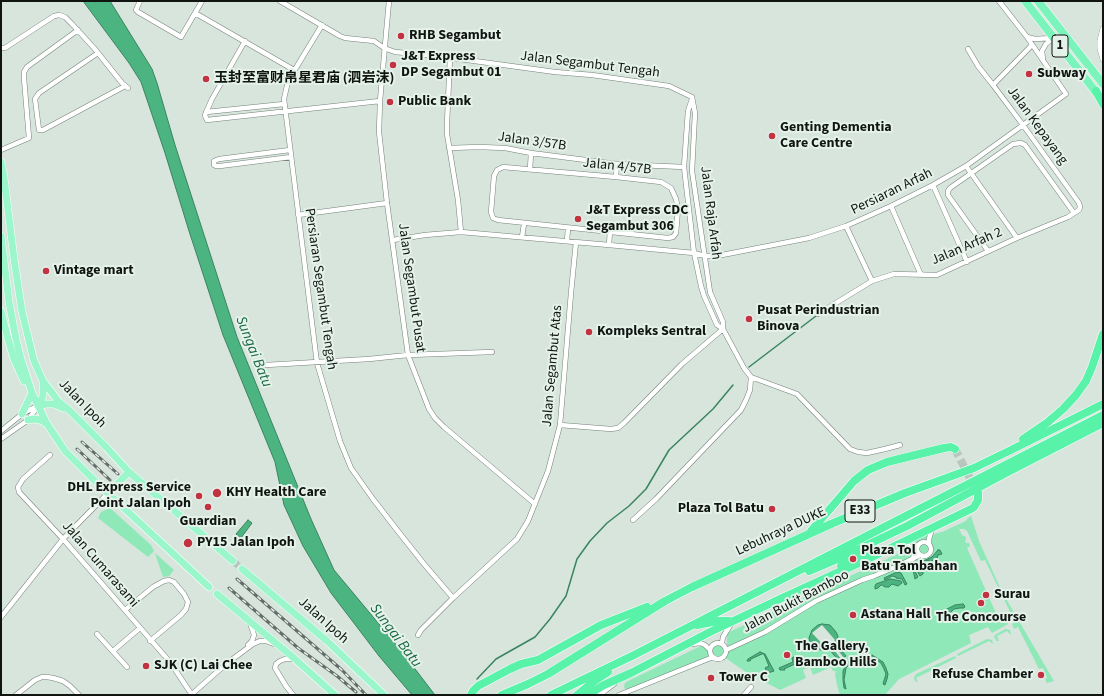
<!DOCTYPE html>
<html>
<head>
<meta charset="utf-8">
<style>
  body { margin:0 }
  #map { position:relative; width:1104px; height:696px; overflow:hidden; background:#d7e5dc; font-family:"Source Sans 3",sans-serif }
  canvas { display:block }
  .frame { position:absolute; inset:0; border:2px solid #111512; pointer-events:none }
</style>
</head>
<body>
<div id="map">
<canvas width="1104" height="696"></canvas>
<div class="frame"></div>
</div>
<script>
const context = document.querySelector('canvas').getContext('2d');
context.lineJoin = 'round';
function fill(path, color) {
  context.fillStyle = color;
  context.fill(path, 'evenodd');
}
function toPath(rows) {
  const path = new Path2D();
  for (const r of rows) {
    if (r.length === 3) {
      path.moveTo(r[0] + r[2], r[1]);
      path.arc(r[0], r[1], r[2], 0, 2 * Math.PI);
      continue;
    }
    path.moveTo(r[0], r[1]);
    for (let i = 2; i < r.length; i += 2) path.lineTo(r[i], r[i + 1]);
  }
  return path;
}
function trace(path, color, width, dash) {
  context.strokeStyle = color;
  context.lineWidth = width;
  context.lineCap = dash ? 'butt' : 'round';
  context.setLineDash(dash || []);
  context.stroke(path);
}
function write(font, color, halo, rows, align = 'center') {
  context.font = font + ' "Source Sans 3","Noto Sans SC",sans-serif';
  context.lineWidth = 4;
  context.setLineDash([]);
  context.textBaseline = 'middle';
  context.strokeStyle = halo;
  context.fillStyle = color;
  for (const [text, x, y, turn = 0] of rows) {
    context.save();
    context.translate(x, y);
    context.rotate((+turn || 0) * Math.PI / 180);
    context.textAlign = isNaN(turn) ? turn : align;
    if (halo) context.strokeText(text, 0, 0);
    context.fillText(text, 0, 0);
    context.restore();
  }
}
fill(toPath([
  [110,508,151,545,154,551,148,557,98,518,101,512],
  [971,516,979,541,1002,592,1054,681,1047,683,1045,679,1047,678,1043,668,1039,669,1018,627,1014,629,1012,624,1015,622,985,560,981,561,967,531,964,529,959,529,962,535,966,537,966,539,965,541,966,543,969,543,970,546,967,548,999,620,1005,618,1008,624,992,633,988,627,969,635,971,643,899,679,885,695,840,695,837,685,835,674,836,671,833,671,831,667,813,675,810,667,803,670,806,678,780,690,746,672,724,657,727,649,727,633,887,559,913,546,906,543,928,534,927,539,931,535,942,532,966,521,968,518],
  [155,553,174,570,169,576,163,577],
  [1005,629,1010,630,1011,635,1007,631,997,636,999,641,997,641,994,637,995,635],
  [987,639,992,640,993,644,989,641,958,656,957,654],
  [718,651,6],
  [701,646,704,646,708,651,710,657,626,690,624,687,625,683,628,681],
  [955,656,956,658,916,678,918,682,915,681,914,678,916,674]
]), '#8ee8b7');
const water = toPath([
  [83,1,110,1,152,69,157,83,175,145,237,337,311,519,334,570,399,648,435,695,412,695,379,656,331,593,303,546,284,505,275,462,223,335,189,231,165,153,141,82,129,63,83,1],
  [248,520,252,523,241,538,236,534,248,520],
  [938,550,940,550,942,554,938,555,937,559,929,562,929,560,925,561,919,563,916,567,915,571,918,577,915,579,913,570,914,567,919,563,932,557,938,550],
  [938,560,940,565,938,566,935,564,933,565,932,568,927,570,923,569,923,574,920,576,919,574,917,571,919,567,925,564,928,563,929,564,938,560],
  [897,572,901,573,907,584,905,585,902,579,896,578,896,577,892,576,885,580,884,578,897,572],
  [890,579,901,581,902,583,898,586,892,584,889,587,885,587,882,585,881,585,878,588,875,589,875,586,876,584,890,579],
  [963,604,965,606,964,608,960,608,954,609,943,620,939,622,939,620,941,617,937,613,937,611,945,610,955,605,963,604],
  [822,624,830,625,836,632,838,636,836,644,846,656,839,661,829,649,821,650,817,649,813,646,810,642,809,638,812,630,818,625,822,624],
  [760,652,765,654,774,671,768,673,765,668,769,666,764,654,762,654,751,659,750,661,747,661,748,659,760,652],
  [872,655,883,662,886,668,888,674,887,679,885,685,883,684,886,674,884,669,881,663,871,656,872,655],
  [794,657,797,663,784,669,785,670,780,670,779,668,793,662,792,658,794,657],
  [858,657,858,658,850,664,846,668,844,680,846,689,844,688,843,680,843,671,845,667,848,662,858,657]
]);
fill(water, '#4cb480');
trace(water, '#3a845f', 1);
fill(toPath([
  [822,625,835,640,832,643,844,658,842,660,830,645,826,648,812,633]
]), '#d7e5dc');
trace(toPath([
  [749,367,816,316],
  [477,679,496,659,535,637,550,619,566,596,577,559,590,541,607,523,629,506,646,489,669,450,713,409,733,385]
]), '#3a845f', 1.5);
trace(toPath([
  [233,561,242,569]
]), '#b9c6be', 7, [7, 3.5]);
trace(toPath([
  [955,449,975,488]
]), '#b9c6be', 8, [8, 4]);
const minor = toPath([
  [140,1,136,10,138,12,181,37,202,1],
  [280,1,340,36,345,38,374,41,384,48,395,52,438,56,555,72,592,75,669,86,692,97],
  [389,1,380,101,379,132,387,203,408,355,429,409,435,418,444,427,535,504],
  [195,13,294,70],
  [322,25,288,81,284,99,317,363,340,441,351,468,373,499,397,530,424,564,453,598],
  [1027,37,1035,39,1053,38,1046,44,1042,51,1043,59],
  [245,41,212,99,205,115,206,118,207,120,380,101],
  [1,48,5,48,54,16,59,15,65,17,72,24,94,48,122,83,128,88],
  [968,49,978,66,993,85],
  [98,53,39,93,35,99,39,130,43,130,125,86],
  [450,58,447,123,447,134,458,200,461,232],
  [692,97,695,113,692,171,710,292,723,322,723,329,744,368,751,377,797,394,850,449,858,452,867,453,885,449,900,445],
  [692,99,688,111,684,167,694,253,701,286,704,296,717,325,723,329],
  [206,112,284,104],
  [449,148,479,147,505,148,531,153,617,164,684,167],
  [1,150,29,138,24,78,24,72,27,67,78,30],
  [290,150,219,159,214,161,214,165,216,166,220,166,291,157],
  [966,166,1017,238],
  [503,167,616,177,661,182,671,188,676,199,678,209,676,233,673,237,668,238,498,220,493,218,491,212,494,176,497,170,503,167],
  [530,169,531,153],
  [616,177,617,164],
  [933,185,967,262],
  [891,206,921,275],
  [298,215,387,203],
  [846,226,872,281],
  [522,237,524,224],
  [393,240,425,235,461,232,609,245,694,253,705,256,717,256,809,238,846,226,891,206,933,185,966,166,1023,125,1066,94,1027,37,999,1],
  [567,241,568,228],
  [609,245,610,231],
  [988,251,948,195,948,191,950,188,1013,144,1021,143,1025,145,1074,213],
  [818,314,872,281,894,274,937,275,1017,238,1068,217,1079,210,1080,207,1079,203,1023,125,993,85,1032,45],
  [266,365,369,359,408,355,492,352],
  [560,425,611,429,618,428,624,423,682,364,723,329],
  [1,431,22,414,37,406],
  [1,439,28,420,38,406],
  [50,455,23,479,18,487,19,492,63,539,170,662,192,695],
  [633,520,656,499,741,410,746,400,750,390,751,377],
  [924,549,7],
  [929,544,929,539,932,529],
  [900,545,909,546,911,548,914,554,913,559],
  [125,610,153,587,164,581,169,580,174,582,184,594,188,602,186,609,181,615,150,641],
  [1,617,63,539,108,493],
  [97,634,127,667],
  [418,635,421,630,453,598,517,539,528,521,548,471,560,425,571,293,576,242],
  [718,651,8],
  [722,643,723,637,731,624],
  [692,644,700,643,705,645,710,650],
  [248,645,252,641,254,635,250,623],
  [726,650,765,632,816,601,862,580,874,576,900,565,920,555],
  [113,651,140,628],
  [16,695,35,680,42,677,47,677,53,678,63,681,70,686,79,695],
  [191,695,226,664,253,644,260,641,266,641,274,644],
  [293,695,286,686,275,668,276,664,280,661,285,659,295,659],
  [600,695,606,690,614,684],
  [619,695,713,657],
  [744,695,751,687]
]);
const tertiary = toPath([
  [1103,29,1100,41,1100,48,1103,59]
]);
const primary = toPath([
  [1,162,4,178,14,259,22,312,34,361,43,381,59,402,69,410,107,448,129,472,233,561],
  [1,236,9,302,16,339,21,359,32,393,47,424,65,451,98,484,209,587],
  [1,311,8,339,14,359,24,381],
  [38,406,46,404,54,404,63,408],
  [38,406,43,396,43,381],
  [22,414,32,393],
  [28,420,34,419,40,420,47,424],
  [108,493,129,472],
  [242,569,327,641,384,695],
  [217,594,295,659,335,695]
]);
const trunk = toPath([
  [1025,1,1099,96],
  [1038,1,1103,84]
]);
const motorway = toPath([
  [1096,91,1103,104],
  [1023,439,1048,422,1063,409,1076,395,1086,381,1092,367,1103,334],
  [811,531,854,481,868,470,887,462,944,448,951,447,955,449],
  [841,566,873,548],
  [809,571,842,557,907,526,1004,474,1103,423],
  [697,625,717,621,729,621],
  [471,695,473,691,478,686,510,669,521,664,538,660,601,625,647,607],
  [502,695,528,684,548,674,665,601,692,587,831,524,905,493,974,468,1011,450,1103,404],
  [551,695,634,655,1103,415],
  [577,695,593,682,608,672],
  [587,695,604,685,631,673,710,632,782,598,872,557,971,509,974,507,978,500,978,493]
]);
trace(minor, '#75827a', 5.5);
trace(tertiary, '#75827a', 6);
trace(primary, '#fff', 8);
trace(trunk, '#fff', 9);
trace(motorway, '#fff', 9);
trace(minor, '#fff', 4.5);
trace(tertiary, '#fff', 5.5);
trace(primary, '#9bf7cb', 7);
trace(trunk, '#7af4ba', 8);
trace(motorway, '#58f2a9', 8);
const rail = toPath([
  [82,442,118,474],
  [77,449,110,480],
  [237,579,342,670,366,695],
  [229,588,298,648,337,676,356,692]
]);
trace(rail, '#656d68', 3);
trace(rail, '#e4f2ea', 1.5, [4.5]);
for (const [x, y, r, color] of [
  [401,36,4,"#c23241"],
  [393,65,4,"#c23241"],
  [1029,74,4,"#c23241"],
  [206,79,4,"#c23241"],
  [390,102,4,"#c23241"],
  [772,136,4,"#c23241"],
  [578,219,4,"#c23241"],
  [46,271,4,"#c23241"],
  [749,319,4,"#c23241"],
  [589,332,4,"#c23241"],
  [217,493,5,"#c23241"],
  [199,496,4,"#c23241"],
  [208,507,4,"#c23241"],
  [772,509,4,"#c23241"],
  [188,543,5,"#c23241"],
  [853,559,4,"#c23241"],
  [986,595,4,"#c23241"],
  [981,603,4,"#c23241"],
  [853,615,4,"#c23241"],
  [787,655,4,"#c23241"],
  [146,666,4,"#c23241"],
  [1041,675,4,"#c23241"],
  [711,678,4,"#c23241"]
]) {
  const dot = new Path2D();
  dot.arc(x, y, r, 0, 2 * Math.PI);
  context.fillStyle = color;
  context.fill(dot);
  trace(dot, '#e4f2ea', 1.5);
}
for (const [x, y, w] of [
  [1060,46,16],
  [860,511,30]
]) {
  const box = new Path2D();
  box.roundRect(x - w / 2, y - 11, w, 22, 3);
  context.fillStyle = '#e4f2ea';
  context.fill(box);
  trace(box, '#111512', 1);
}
write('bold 13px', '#111512', null, [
  ["1",1060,46],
  ["E33",860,511]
]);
write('bold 14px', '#111512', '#e4f2ea', [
  ["RHB Segambut",409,36],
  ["J&T Express",401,57],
  ["DP Segambut 01",401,73],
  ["Subway",1037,74],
  ["玉封至富财帛星君庙 (泗岩沫)",214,79],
  ["Public Bank",398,102],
  ["Genting Dementia",780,128],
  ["Care Centre",780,144],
  ["J&T Express CDC",586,211],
  ["Segambut 306",586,227],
  ["Vintage mart",54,271],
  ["Pusat Perindustrian",757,311],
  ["Binova",757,327],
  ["Kompleks Sentral",597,332],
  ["DHL Express Service",191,488,"right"],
  ["Point Jalan Ipoh",191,504,"right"],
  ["KHY Health Care",226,493],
  ["Plaza Tol Batu",764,509,"right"],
  ["Guardian",208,522,"center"],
  ["PY15 Jalan Ipoh",197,543],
  ["Plaza Tol",861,551],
  ["Batu Tambahan",861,567],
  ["Surau",994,595],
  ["Astana Hall",861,615],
  ["The Concourse",981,618,"center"],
  ["The Gallery,",795,647],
  ["Bamboo Hills",795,663],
  ["SJK (C) Lai Chee",154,666],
  ["Refuse Chamber",1033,675,"right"],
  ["Tower C",719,678]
], 'left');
write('14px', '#111512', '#e4f2ea', [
  ["Jalan Segambut Tengah",590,65,7],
  ["Jalan Kepayang",1037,126,54],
  ["Jalan 3/57B",532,142,8],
  ["Jalan 4/57B",617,167,6],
  ["Persiaran Arfah",892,192,-26],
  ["Jalan Raja Arfah",710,213,83],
  ["Jalan Arfah 2",967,247,-23],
  ["Jalan Segambut Pusat",411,288,82],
  ["Persiaran Segambut Tengah",320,289,82],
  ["Jalan Segambut Atas",553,366,-85],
  ["Jalan Ipoh",82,404,46],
  ["Lebuhraya DUKE",781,532,-25],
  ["Jalan Cumarasami",100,565,49],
  ["Jalan Bukit Bamboo",796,602,-28],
  ["Jalan Ipoh",323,621,42]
]);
write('italic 15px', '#1b6744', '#e4f2ea', [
  ["Sungai Batu",253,352,68],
  ["Sungai Batu",395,636,53]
]);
</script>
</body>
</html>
